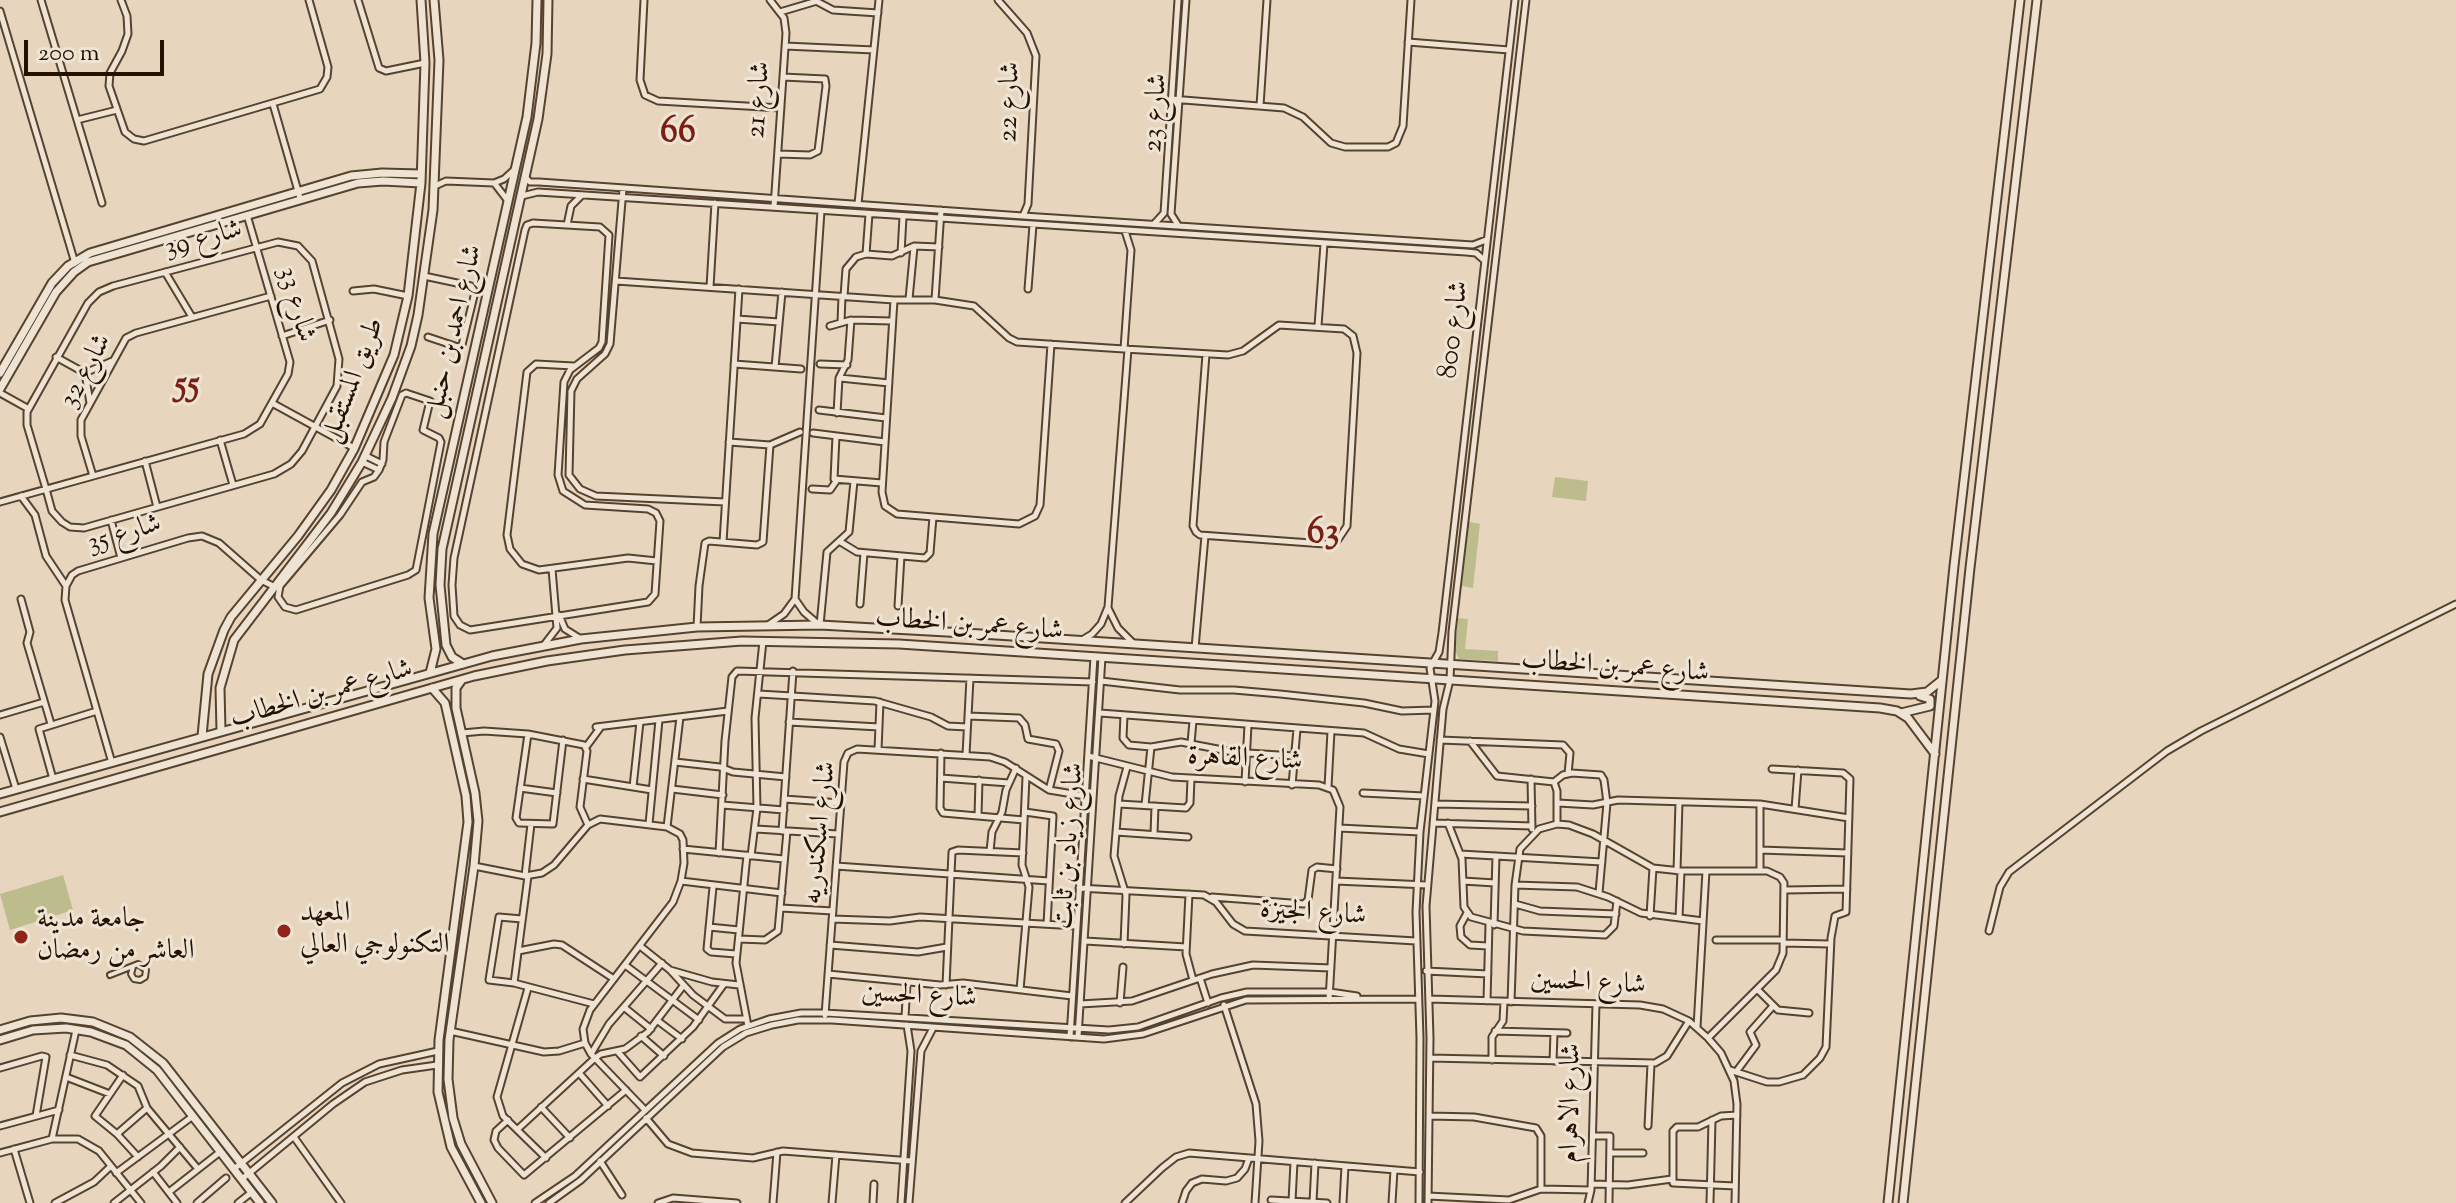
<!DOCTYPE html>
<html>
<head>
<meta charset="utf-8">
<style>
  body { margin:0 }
  #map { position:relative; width:2456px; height:1203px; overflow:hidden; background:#e7d6bd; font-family:"Sorts Mill Goudy",serif }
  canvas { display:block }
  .scale { position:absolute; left:24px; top:40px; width:140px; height:36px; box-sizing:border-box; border:4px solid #251100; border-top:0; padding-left:10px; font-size:24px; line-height:28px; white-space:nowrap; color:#251100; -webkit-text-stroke:6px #efe4d4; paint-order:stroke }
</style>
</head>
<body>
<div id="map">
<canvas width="2456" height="1203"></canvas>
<div class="scale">200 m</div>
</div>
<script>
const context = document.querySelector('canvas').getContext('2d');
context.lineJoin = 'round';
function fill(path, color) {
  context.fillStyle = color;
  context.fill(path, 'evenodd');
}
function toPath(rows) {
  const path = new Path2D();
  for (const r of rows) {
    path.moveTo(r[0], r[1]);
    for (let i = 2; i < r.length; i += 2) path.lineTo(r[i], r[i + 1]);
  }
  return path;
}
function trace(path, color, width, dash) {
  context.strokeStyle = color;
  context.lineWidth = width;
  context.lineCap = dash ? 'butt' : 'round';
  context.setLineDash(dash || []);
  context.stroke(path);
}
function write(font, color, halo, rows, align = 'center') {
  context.font = font + ' "Sorts Mill Goudy",Amiri,serif';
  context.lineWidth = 6;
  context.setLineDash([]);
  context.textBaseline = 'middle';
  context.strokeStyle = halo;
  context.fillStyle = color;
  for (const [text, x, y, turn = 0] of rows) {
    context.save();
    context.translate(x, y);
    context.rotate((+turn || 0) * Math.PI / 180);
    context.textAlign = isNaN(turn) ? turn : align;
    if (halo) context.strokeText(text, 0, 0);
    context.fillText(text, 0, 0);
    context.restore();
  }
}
fill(toPath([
  [1555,477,1588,481,1586,501,1552,497],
  [1469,522,1480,524,1473,588,1462,586],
  [1458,618,1468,619,1465,649,1498,651,1498,661,1459,659,1455,651],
  [63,875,73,910,10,930,0,894]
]), '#bcbc8d');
const pedestrian = toPath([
  [110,975,138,964,146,970,145,977,140,980,134,979,131,974,133,967]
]);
const minor = toPath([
  [41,0,102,203],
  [121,0,127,16,128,34,122,51,110,73,109,86,125,132,134,139,144,141,320,89,327,77,328,67,309,0],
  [358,0,379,68,386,71,425,63],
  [644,0,640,80,645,95,658,101,781,108],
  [770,0,784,18,786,33,774,207],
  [998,0,1027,33,1036,56,1028,204,1023,216],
  [816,1,833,10,878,13],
  [0,11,75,263],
  [780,12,817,1],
  [1408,42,1509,50],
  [785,46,874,50],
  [1171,99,1284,108,1303,117,1331,143,1345,147,1388,147,1396,143,1403,126,1411,0],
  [273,104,300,198],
  [1260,106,1267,0],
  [77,120,117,110],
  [778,154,810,155,818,151,826,86,825,79,783,77],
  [525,177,530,182,539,182,1023,216,1473,245,1486,240],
  [495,184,508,201],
  [435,186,446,181,494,183,504,179,515,169],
  [623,189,610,344,605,354,577,379,571,391,569,475,580,489,596,496,725,502],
  [522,196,538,192,1466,252,1476,253,1484,260],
  [858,204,879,0],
  [533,223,600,227,609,235,602,342,599,348,570,370,564,382,558,475,563,491,585,505,648,509,656,513,660,521,655,594,648,602,470,630,460,625,454,616,452,585,454,558,525,230,527,225,533,223],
  [1155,223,1164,213,1178,0],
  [567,225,571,206,582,195],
  [1178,225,1171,214,1186,0],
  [278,242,298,246,312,261,339,359,337,386,302,451,291,464,274,474,84,528,70,527,62,522,52,511,46,489,27,425,27,412,88,303,99,292,113,286,278,242],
  [901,253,903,217],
  [866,254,869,214],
  [165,272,192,317],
  [424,276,471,286,475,292,462,345,458,347,428,337],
  [616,281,894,300,935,300,974,306,1009,338,1017,342,1124,349,1228,355,1243,351,1279,325,1344,329,1353,336,1357,353,1347,526,1337,541,1325,544,1200,535,1196,532,1193,526,1206,354],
  [710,287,715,203],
  [1028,289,1033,225],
  [353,291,374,289,408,296],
  [844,296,846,269,856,257,866,254,892,256,914,246,939,247],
  [909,299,914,247],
  [894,300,882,492,885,506,897,514,1019,524,1035,516,1040,505,1051,344],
  [935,300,941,210],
  [737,319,779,322],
  [841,322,842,296],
  [830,326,851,320,892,321],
  [1318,326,1324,244],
  [282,336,330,320],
  [1124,349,1131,250,1125,231],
  [56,357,85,373],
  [734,364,801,369],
  [820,364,847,365],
  [574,366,536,364,527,372,507,535,510,549,522,564,539,570,628,558,657,561],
  [775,367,782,292],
  [840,378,889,383],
  [0,393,27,408],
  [406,393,430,401,423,430,439,438,441,442,416,570,408,575,296,610,285,607,278,597,280,586,340,515,362,482,374,477,379,470,383,460,384,442,402,395,406,393],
  [90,403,85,373,112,361],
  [272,403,354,448],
  [819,410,886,418],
  [837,413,839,378,848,360,851,320],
  [813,433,885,442],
  [836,436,834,479,882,483],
  [220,440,233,485],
  [729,442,770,445,800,432],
  [366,456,382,464],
  [145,461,157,507],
  [362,462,379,470],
  [93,476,81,436,81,420,126,338,136,333,271,296],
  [812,489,830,490,837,480],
  [21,496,35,515,46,556,66,586],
  [0,502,244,434,260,424,288,374,290,362,247,215],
  [111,520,121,558],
  [839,541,857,552,925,558,930,553,933,517],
  [723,542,739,289],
  [21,599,30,632,27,643,51,724],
  [795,599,804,612,818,624],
  [860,604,864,553],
  [898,606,901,556],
  [1108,608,1118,628,1132,642],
  [559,615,565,629,581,639],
  [768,625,784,614,795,599,821,211],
  [820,625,827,552,849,532,854,481],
  [697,627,699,586,705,543,709,541,757,545,763,542,770,445],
  [1082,640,1092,634,1101,624,1108,607,1128,349],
  [544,645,557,628,552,569],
  [1195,648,1205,536],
  [1101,681,1180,690,1234,690,1280,694,1364,703,1402,711,1434,710],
  [759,694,875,701,931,717,948,726,967,727],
  [1100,713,1364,733,1399,749,1429,754],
  [0,715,44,702],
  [1124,715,1123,738,1129,745,1151,747,1181,742,1233,752,1294,756],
  [968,716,1019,718,1025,725,1028,739,1056,744,1059,751,1049,790],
  [789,722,879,727],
  [596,727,728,711],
  [462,733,484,731,528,734,584,745,587,751,580,807,588,825],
  [528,734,516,818,519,823,553,824,563,740],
  [0,737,16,789],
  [1440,740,1563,745,1570,753,1568,774],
  [1470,741,1497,776,1554,782,1557,791,1557,824],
  [1191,743,1193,721],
  [586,747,600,728],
  [878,750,880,702],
  [941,753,940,808,943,813,1024,820],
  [966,755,970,678],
  [1088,756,1172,777,1319,785,1333,790,1340,807,1329,1000],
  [675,762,720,767,733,772,786,777],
  [112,763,65,600,66,586,72,575,78,571,188,538,202,536,219,543,261,580,273,586],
  [941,778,1009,783],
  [53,779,39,729,97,711],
  [583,779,652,790],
  [1531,779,1532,829],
  [1245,782,1248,725],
  [1554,782,1563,775,1572,773,1601,775,1604,780,1607,803,1599,893],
  [1292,785,1297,729],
  [633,787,640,722],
  [1328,787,1331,731],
  [520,788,557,793],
  [672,789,723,795],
  [1363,793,1424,796],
  [784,799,841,803],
  [1558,803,1593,805,1618,800,1760,804,1849,818],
  [1119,804,1186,808,1190,803,1191,779],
  [1435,804,1532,806],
  [722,805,784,810],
  [1145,805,1151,747],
  [1795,809,1798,770],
  [1025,812,1053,816,1047,924],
  [978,816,979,780],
  [1433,823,1532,826],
  [1448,823,1462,859,1464,907,1471,917,1523,931,1605,935,1614,926,1617,901],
  [649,824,659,720],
  [667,827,680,717],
  [1339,828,1420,832],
  [756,829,838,834],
  [782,831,793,671],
  [1116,832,1188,837],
  [1154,834,1155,806],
  [683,849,784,859],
  [1760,850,1848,853],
  [990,851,992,832,1002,812,1006,790,1016,768],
  [719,853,725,741,732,677,737,671,1093,682],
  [1460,854,1602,862],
  [747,855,736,963,748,1026],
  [751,856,757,808,755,718,763,641],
  [474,866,525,876,542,873,554,865,588,825,600,819,667,827,680,834,683,840,684,863,681,881,673,902,590,1010,583,1029,585,1043,591,1054,645,1110],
  [836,866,1049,881],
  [1677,871,1679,802],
  [1760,871,1760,804],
  [525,876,531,824],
  [681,881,782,893],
  [1336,881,1427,885],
  [1463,881,1495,883],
  [1515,885,1577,887,1608,897,1641,913,1703,921],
  [713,887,707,949,711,952,736,954],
  [1079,888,1204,895,1216,902,1233,924,1245,931,1416,941],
  [1786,890,1847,889],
  [1189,894,1186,954,1193,980],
  [1212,897,1304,904,1308,900,1312,870,1317,867,1337,869],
  [1515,904,1540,911,1616,914],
  [781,908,833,911],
  [1467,913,1460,926,1461,937,1470,945,1488,946],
  [1650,916,1653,868],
  [1679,918,1681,871],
  [522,919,499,917,489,980,514,983,594,1004],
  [832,919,890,921,920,917,1077,926],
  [1494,925,1496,856],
  [709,927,739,930],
  [1989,931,2000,887,2009,872,2167,751,2201,731,2456,604],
  [739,939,765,940,778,931,787,831],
  [1716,940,1783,940],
  [1085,941,1186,947],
  [1783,943,1830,944],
  [1124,944,1126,895,1114,856,1119,796,1127,767],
  [830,945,918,952,947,947],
  [640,946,670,970,693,995,725,1019,746,1019],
  [518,951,554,944,562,945,614,979],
  [625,965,699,1020],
  [670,970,712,982,739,985],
  [1426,971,1488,974],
  [828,974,940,985,963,983,1072,996],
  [1200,978,1208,1003],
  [514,983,528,876],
  [946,985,952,852,958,850,1023,853],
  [528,988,497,1097,503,1116,546,1158],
  [1020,990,1029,887,1022,865,1026,777],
  [1758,990,1778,1010,1809,1013],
  [1429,999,1640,1005,1663,1009,1689,1021,1708,1038,1721,1053,1734,1081,1737,1104,1735,1203],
  [1487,1001,1489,924],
  [1511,1002,1515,885,1520,849,1539,829,1557,824,1569,825,1593,834,1653,868,1681,871,1767,871,1780,877,1784,883,1783,953,1776,970,1708,1038],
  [1120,1003,1123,967],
  [1080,1004,1132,1001,1212,974,1253,965,1331,968],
  [1224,1005,1256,1104,1259,1141,1255,1203],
  [625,1008,651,1029],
  [825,1015,844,762,848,753,857,749,990,757,1005,762,1049,790,1085,796],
  [905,1017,907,983],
  [658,1021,682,1039],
  [1697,1027,1706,871],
  [450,1031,544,1052,559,1051,585,1043],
  [1495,1031,1567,1033],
  [641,1036,664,1056],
  [1070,1037,1094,657],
  [1078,1037,1102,657],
  [618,1052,640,1077,693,1027,724,984],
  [591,1054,609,1024,662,963],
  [70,1055,107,1065,138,1086,147,1108,198,1169],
  [1430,1058,1655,1063,1667,1056,1689,1021],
  [1492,1060,1492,1037,1503,1021,1504,1002],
  [1553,1061,1554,1033],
  [0,1068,42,1056,46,1057,36,1116],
  [1730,1070,1767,1082,1779,1082,1803,1075,1820,1058,1826,1047,1831,938,1835,916,1846,912,1850,779,1843,773,1772,769],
  [1736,1072,1756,1045,1750,1032,1773,1006],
  [579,1073,608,1106],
  [123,1075,95,1116,117,1134,138,1157],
  [66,1077,110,1094],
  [541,1107,570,1138],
  [1430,1116,1474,1117,1536,1128,1541,1136,1541,1189],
  [646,1118,668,1144,692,1153,753,1158,783,1151,912,1161],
  [508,1120,496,1131,494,1140,498,1148,524,1175,626,1090],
  [0,1126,59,1110],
  [1648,1126,1651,1064],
  [519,1128,595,1058,601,1054,625,1049,648,1032,683,986],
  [117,1134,147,1108],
  [1593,1136,1610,1136,1609,1203],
  [294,1137,341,1203],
  [52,1139,76,1030],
  [14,1149,30,1203],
  [0,1153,52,1139,78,1139,99,1151,141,1203],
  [1610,1153,1643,1153],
  [600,1161,622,1195],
  [234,1169,342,1083,379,1064,438,1051],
  [153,1172,177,1203],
  [116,1173,193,1116],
  [242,1179,333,1104,365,1082,402,1070,437,1065],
  [1591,1184,1628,1185,1672,1179],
  [1735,1186,1673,1183,1673,1131,1677,1127,1698,1127,1721,1116,1737,1115],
  [169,1192,220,1152],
  [1428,1196,1509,1200,1541,1189,1591,1190],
  [1271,1200,1327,1203],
  [1292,1201,1294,1162],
  [1313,1202,1315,1163],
  [55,1203,94,1182,111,1166],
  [114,1203,161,1166,180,1147],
  [197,1203,226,1178],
  [238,1203,252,1192],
  [535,1203,575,1176,718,1043,740,1029,769,1019,801,1013,825,1013,1109,1030,1138,1027,1221,998,1247,992,1330,992,1357,996],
  [549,1203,581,1180,723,1047,746,1033,772,1025,798,1020,832,1020,1104,1039,1143,1034,1246,1000,1418,999],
  [658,1203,673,1198,737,1203],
  [773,1203,777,1152],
  [832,1203,836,1155],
  [873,1203,874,1184],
  [901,1203,911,1051,907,1025],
  [909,1203,921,1051,933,1028],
  [1125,1203,1162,1168,1176,1157,1189,1153,1420,1172],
  [1182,1203,1186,1191,1192,1183,1202,1179,1226,1181,1237,1178,1245,1169,1249,1158],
  [1343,1203,1345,1166],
  [1392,1203,1394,1170],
  [1419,1203,1420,1038,1416,912,1420,832,1435,701,1430,668,1439,652,1442,633,1515,0],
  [1428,1203,1430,1038,1426,906,1443,709,1450,680,1452,632,1526,0],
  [1588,1203,1591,1190,1596,1004],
  [1710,1203,1712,1120]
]);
const tertiary = toPath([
  [0,373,52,283,68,266,90,253,351,176,382,173,421,174],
  [0,389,56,292,74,272,88,262,358,183,383,181,421,183],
  [463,664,452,657,446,645,440,585,442,549,538,119,547,54,548,0],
  [430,673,436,649,429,598,433,534,527,117,536,43,537,0],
  [461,681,456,688,456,708,475,793,478,821,474,866,449,1040,448,1079,453,1118,461,1144,492,1203],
  [432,688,445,703,466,796,468,822,439,1040,438,1092,451,1147,481,1203],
  [1901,713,1930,706,1930,699,1920,696],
  [221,731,220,688,234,640,331,513,362,462,392,398,411,346,418,315,433,210,439,60,434,0],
  [202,736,208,674,224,630,231,617,298,536,331,490,354,449,394,355,408,296,421,183,425,63,421,0],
  [0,794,492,656,581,639,697,627,820,625,965,633,1911,694,1927,692,1942,680],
  [0,812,474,676,547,661,625,650,742,641,899,644,1880,708,1897,711,1908,718,1935,754],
  [0,1030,30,1021,61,1018,93,1022,130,1037,163,1063,272,1203],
  [0,1040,33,1030,66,1028,91,1032,126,1045,157,1070,260,1203],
  [1888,1203,1954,566,2020,0],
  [1903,1203,1970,568,2037,0]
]);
trace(pedestrian, '#56422f', 8);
trace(minor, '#56422f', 9);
trace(tertiary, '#56422f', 11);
trace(pedestrian, '#efe4d4', 4);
trace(minor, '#efe4d4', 5);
trace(tertiary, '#efe4d4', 7);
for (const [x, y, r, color] of [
  [284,931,8,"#8f2418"],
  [21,937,8,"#8f2418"]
]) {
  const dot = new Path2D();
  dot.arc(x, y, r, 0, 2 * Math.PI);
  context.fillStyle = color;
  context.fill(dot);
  trace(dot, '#efe4d4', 3);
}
write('28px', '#251100', '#efe4d4', [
  ["شارع 21",761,100,-86],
  ["شارع 22",1012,102,-88],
  ["شارع 23",1158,113,-86],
  ["شارع 39",204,241,-15],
  ["شارع 33",294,305,74],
  ["شارع 800",1456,330,-83],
  ["شارع احمد بن حنبل",456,332,-77],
  ["شارع 32",88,372,-62],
  ["طريق المستقبل",355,381,-69],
  ["شارع 35",125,536,-17],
  ["شارع عمر بن الخطاب",969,627,4],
  ["شارع عمر بن الخطاب",1615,669,4],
  ["شارع عمر بن الخطاب",322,696,-16],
  ["شارع القاهرة",1245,761,3],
  ["شارع اسكندريه",822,833,-84],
  ["شارع زياد بن ثابت",1071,846,-86],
  ["شارع الجيزة",1313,915,4],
  ["شارع الحسين",1588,985,3],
  ["شارع الحسين",919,998,3],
  ["شارع الاهرام",1573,1103,-89]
]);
write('28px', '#251100', '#efe4d4', [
  ["المعهد",300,915],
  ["التكنولوجي العالي",300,947],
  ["جامعة مدينة",37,921],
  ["العاشر من رمضان",37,953]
], 'left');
write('bold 36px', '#7a1f14', '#efe4d4', [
  ["66",678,135],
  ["55",187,389],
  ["63",1323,536]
]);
</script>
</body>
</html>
